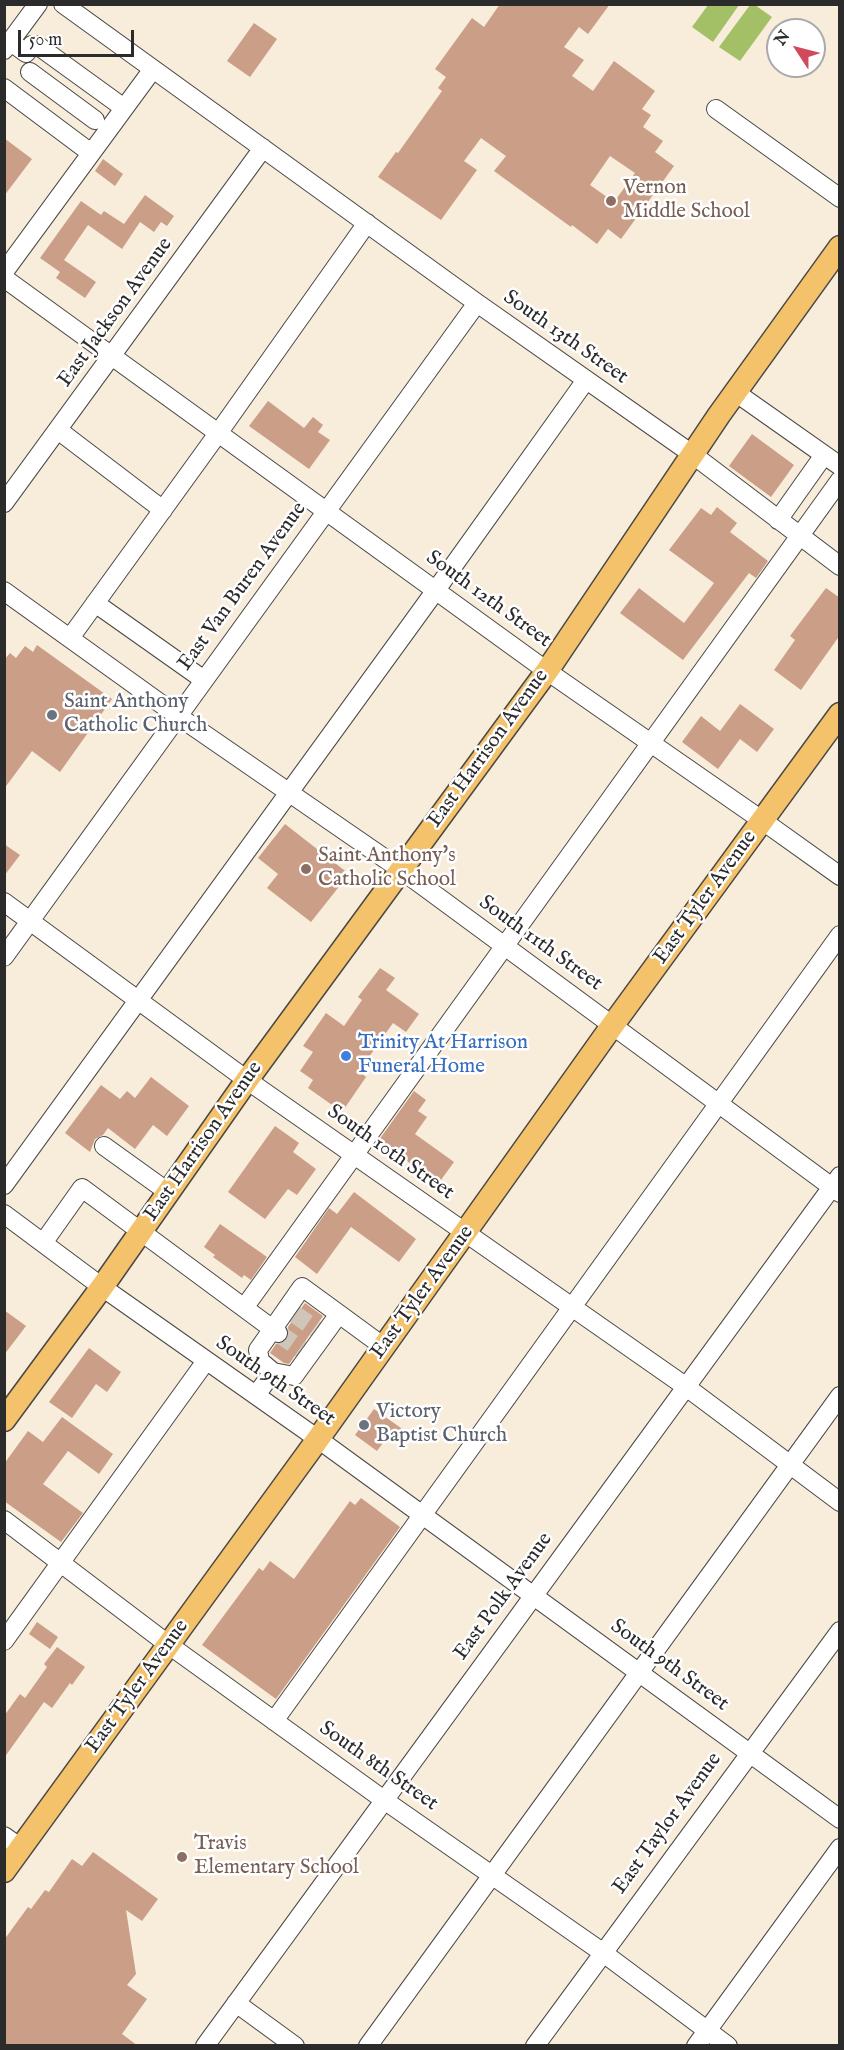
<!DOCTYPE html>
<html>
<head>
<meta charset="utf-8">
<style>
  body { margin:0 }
  #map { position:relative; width:844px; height:2050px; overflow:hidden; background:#f8ecdb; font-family:"IM FELL English",serif }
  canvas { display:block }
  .frame { position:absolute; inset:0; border:6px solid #2b2b2b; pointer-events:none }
  .north { position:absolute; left:766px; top:18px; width:60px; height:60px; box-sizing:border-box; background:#fff; border:2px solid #aaa; border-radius:50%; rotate:306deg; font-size:16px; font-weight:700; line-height:24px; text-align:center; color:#2b2b2b }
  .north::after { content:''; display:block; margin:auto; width:21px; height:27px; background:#d1495b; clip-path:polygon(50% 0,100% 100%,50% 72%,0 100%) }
  .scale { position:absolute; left:18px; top:30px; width:116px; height:27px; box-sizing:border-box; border:3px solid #2b2b2b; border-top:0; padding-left:8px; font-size:18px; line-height:21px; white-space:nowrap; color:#2b2b2b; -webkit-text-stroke:4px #fff; paint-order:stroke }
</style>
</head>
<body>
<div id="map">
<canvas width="844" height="2050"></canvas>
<div class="frame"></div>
<div class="north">N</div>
<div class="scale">50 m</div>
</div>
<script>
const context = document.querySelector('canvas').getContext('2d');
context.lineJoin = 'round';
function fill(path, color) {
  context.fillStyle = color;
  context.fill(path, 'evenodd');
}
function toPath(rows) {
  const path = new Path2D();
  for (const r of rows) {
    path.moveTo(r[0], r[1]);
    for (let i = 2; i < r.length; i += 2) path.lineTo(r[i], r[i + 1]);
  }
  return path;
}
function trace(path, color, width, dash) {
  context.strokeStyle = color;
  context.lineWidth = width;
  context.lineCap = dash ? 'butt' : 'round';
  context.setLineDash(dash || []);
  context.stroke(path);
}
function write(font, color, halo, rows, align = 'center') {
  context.font = font + ' "IM FELL English",serif';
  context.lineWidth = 5;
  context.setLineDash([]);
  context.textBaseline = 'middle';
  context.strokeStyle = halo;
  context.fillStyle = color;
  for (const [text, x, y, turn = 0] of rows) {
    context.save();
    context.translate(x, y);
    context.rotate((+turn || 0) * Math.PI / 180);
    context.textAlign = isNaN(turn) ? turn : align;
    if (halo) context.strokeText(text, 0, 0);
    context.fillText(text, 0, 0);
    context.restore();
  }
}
fill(toPath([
  [708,5,739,5,713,42,692,27],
  [750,5,755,5,772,17,740,61,719,47]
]), '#a3c067');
fill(toPath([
  [500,4,610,4,588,34,579,27,564,47,584,60,572,76,593,91,614,61,655,91,642,109,651,115,643,127,663,141,655,152,674,166,621,239,608,229,597,244,572,225,571,227,494,171,506,156,481,138,464,161,477,170,441,220,378,177,396,152,398,153,442,91,438,88,446,77,435,69,472,18,484,27],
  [610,156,635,173,614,202,590,185],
  [254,23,277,39,250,77,227,61],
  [4,138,32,159,4,196],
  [103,159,123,174,115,186,95,171],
  [145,195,174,216,167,226,161,222,154,232,140,222,122,249,88,225,64,260,96,282,85,298,56,278,60,272,40,258,81,201,101,215,104,211,124,224],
  [268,401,304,428,313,417,323,425,318,432,330,440,309,469,249,426],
  [752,434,794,465,771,497,729,466],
  [717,507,737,523,730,532,768,561,756,578,749,573,683,660,620,613,639,588,684,623,714,583,669,550,701,508,711,515],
  [826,588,840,598,840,635,801,690,774,670,795,640,790,636],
  [37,645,112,699,60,772,32,751,4,789,4,660,10,653,16,658,25,646,33,652],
  [740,704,774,729,757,752,740,739,718,769,682,742,701,716,720,731],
  [285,824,349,874,311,922,267,888,278,874,258,858],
  [4,844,20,855,4,876],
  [380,968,395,978,386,990,419,1014,406,1032,393,1023,359,1071,366,1077,342,1112,308,1088,313,1080,300,1071,313,1052,303,1046,326,1013,344,1026,362,1000,358,997],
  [151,1077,189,1106,167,1136,153,1125,135,1149,108,1128,103,1135,95,1139,90,1152,65,1133,101,1085,120,1099,127,1091,135,1098],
  [414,1091,426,1100,418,1111,427,1117,415,1134,454,1162,438,1184,379,1140],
  [275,1126,299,1143,293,1152,316,1169,297,1195,288,1189,265,1219,228,1192],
  [354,1192,416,1239,399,1262,351,1227,317,1274,295,1257,329,1208,337,1214],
  [220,1224,267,1257,251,1280,244,1275,242,1278,213,1257,215,1255,204,1247],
  [305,1303,323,1316,289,1364,284,1363,270,1353,276,1344,282,1343,287,1339,289,1334,288,1327],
  [4,1310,26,1326,4,1355],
  [89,1348,121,1372,107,1392,96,1384,72,1418,49,1402],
  [374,1409,408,1433,400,1444,388,1436,377,1451,355,1435],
  [62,1417,113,1454,99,1474,68,1451,43,1484,83,1513,61,1542,4,1501,4,1464,28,1431,43,1442],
  [361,1498,400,1527,276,1699,202,1645,259,1568,263,1571,270,1561,294,1579,350,1501,355,1505],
  [37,1622,58,1637,50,1649,29,1634],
  [57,1647,85,1667,72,1685,70,1683,52,1708,44,1702,4,1758,4,1716,20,1694,25,1698,47,1667,44,1664],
  [93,1852,158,1899,142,1921,126,1910,136,1974,127,1985,147,1999,122,2034,138,2046,4,2046,4,1940,28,1907,31,1909,45,1890,49,1892,72,1859,82,1866]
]), '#cb9e87');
trace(toPath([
  [293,1313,317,1330],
  [278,1333,302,1350]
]), '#cfc5b8', 18, [18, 9]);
const minor = toPath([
  [63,4,477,303,692,454,840,566],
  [11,42,26,53,32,45,37,45,124,108],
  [4,50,38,4],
  [30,72,95,120],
  [4,88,91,153],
  [716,109,840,198],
  [4,272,153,69],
  [4,278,547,671,763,821,840,876],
  [735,392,840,466],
  [58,430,163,510],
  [4,503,263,148],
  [778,520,824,455],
  [4,591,178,716,400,869,840,1193],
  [95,603,204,680],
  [70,638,219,432,367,223],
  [4,902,247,1080,685,1386,840,1502],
  [4,957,477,303],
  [104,1146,168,1192],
  [4,1185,436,590,586,380],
  [4,1214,102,1287,318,1439,840,1819],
  [43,1243,82,1188,278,1333],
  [244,1308,840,480],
  [273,1372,260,1361,258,1350,302,1287,339,1314],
  [256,1395,273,1372,294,1376,339,1314,384,1347],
  [4,1520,169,1645,384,1800,602,1952,728,2046],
  [4,1641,206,1361],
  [274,1721,840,935],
  [4,1836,21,1848],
  [236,2003,295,2046],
  [205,2046,840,1176],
  [368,2046,840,1396],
  [535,2046,840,1631],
  [696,2046,840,1848]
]);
const major = toPath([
  [4,1420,102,1287,247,1080,547,671,719,415,840,247],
  [4,1871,318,1439,612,1026,840,714]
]);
trace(minor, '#4a4845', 20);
trace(major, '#4a4845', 25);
trace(minor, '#fff', 18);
trace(major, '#f3c26a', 22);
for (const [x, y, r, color] of [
  [611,201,6,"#8d6e63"],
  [52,715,6,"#6b7280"],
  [306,869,6,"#8d6e63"],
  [346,1056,6,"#3f7fe0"],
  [364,1425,6,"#6b7280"],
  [182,1857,6,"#8d6e63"]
]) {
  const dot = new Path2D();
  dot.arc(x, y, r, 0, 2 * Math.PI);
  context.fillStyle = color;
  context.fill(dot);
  trace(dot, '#fff', 2);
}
write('21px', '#785e54', '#fff', [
  ["Vernon",623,189],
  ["Middle School",623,213],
  ["Saint Anthony's",318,857],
  ["Catholic School",318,881],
  ["Travis",194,1845],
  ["Elementary School",194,1869]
], 'left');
write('21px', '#2b2b2b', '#fff', [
  ["East Jackson Avenue",116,313,-54],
  ["South 13th Street",565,338,35],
  ["East Van Buren Avenue",243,587,-54],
  ["South 12th Street",488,600,36],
  ["East Harrison Avenue",489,749,-54],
  ["East Tyler Avenue",706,898,-54],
  ["South 11th Street",540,944,36],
  ["East Harrison Avenue",204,1142,-55],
  ["South 10th Street",390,1153,35],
  ["East Tyler Avenue",423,1293,-54],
  ["South 9th Street",275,1382,35],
  ["East Polk Avenue",504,1597,-54],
  ["South 9th Street",669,1666,36],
  ["East Tyler Avenue",138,1687,-54],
  ["South 8th Street",378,1767,35],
  ["East Taylor Avenue",668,1824,-54]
]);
write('21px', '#5b616d', '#fff', [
  ["Saint Anthony",64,703],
  ["Catholic Church",64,727],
  ["Victory",376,1413],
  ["Baptist Church",376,1437]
], 'left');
write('21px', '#366cbe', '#fff', [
  ["Trinity At Harrison",358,1044],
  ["Funeral Home",358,1068]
], 'left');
</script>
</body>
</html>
